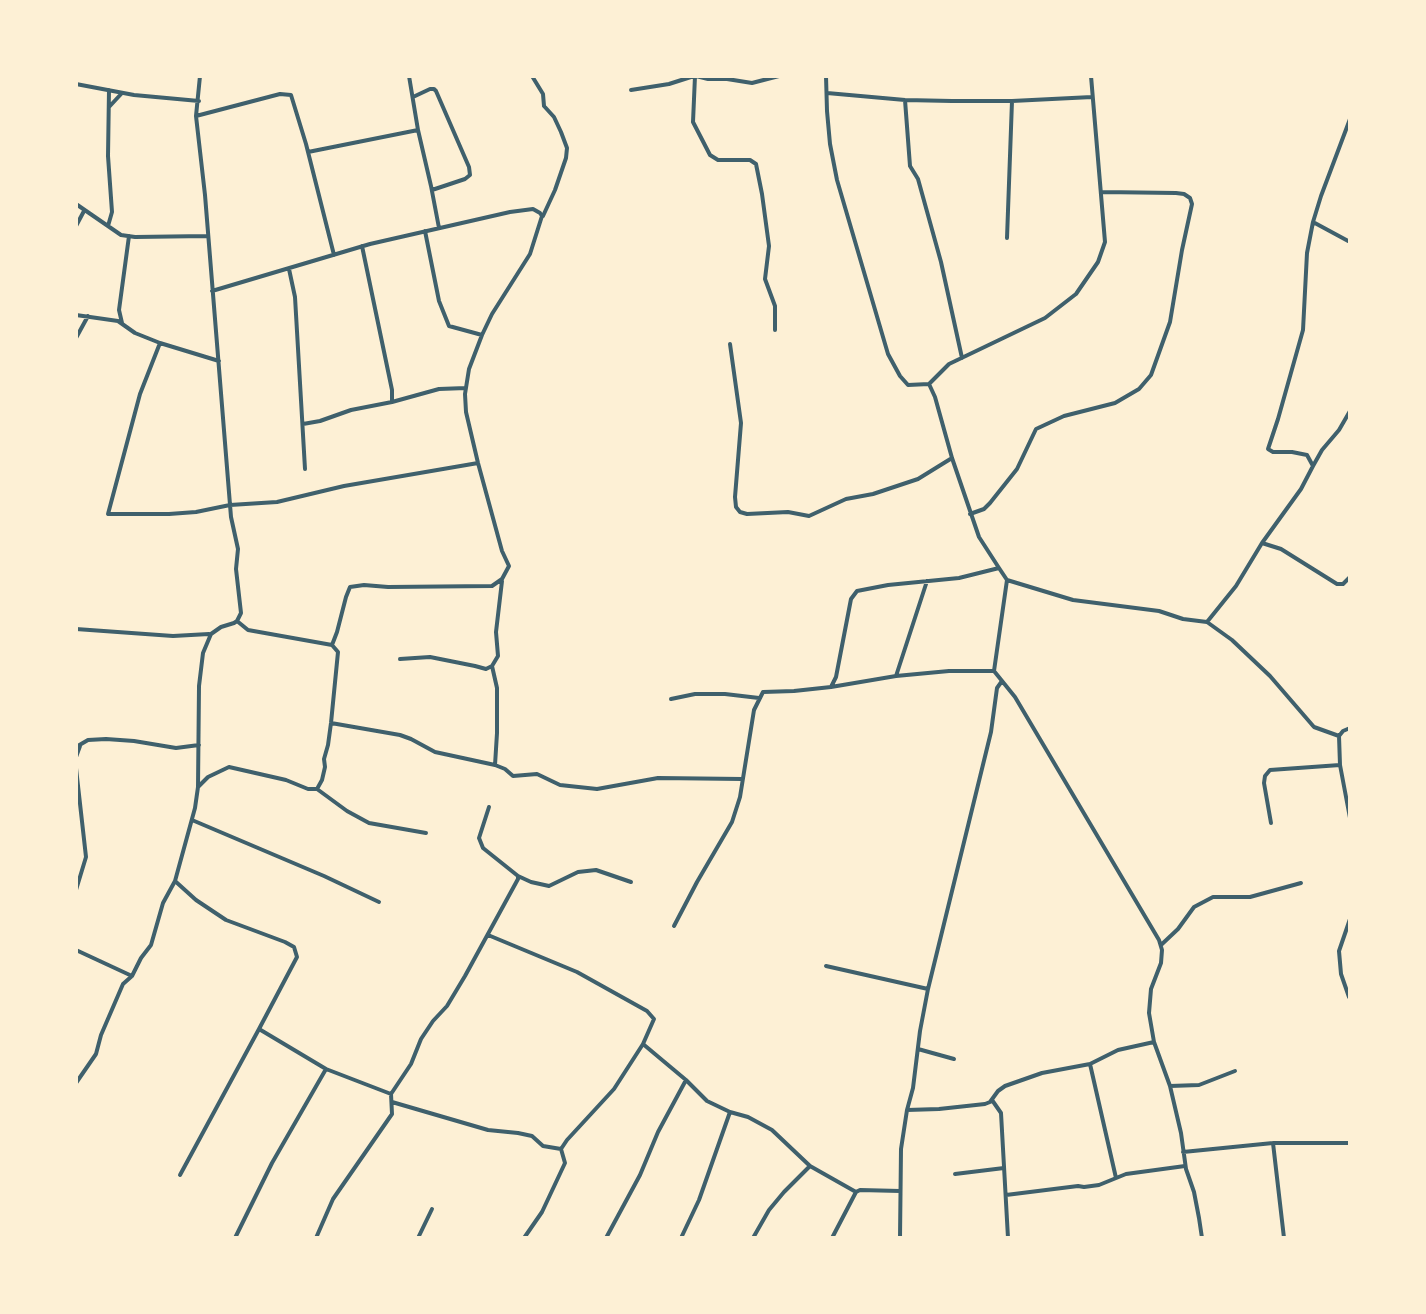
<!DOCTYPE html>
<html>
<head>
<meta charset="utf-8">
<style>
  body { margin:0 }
  #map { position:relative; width:1426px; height:1314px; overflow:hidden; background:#fdf0d5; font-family:"PT Serif",serif }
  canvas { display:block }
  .frame { position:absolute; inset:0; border:78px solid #fdf0d5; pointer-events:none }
</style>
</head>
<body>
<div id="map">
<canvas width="1426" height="1314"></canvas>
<div class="frame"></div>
</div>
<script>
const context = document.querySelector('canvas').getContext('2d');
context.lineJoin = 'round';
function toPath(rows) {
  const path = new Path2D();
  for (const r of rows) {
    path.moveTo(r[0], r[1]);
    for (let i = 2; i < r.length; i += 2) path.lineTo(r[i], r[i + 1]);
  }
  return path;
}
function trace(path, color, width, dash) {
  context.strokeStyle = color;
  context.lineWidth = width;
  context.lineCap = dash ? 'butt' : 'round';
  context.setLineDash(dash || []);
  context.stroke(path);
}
trace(toPath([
  [409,76,418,130,431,186,439,228],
  [532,76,543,94,544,106,554,117,561,132,567,148,566,158,555,190,543,216],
  [695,76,693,122,710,155,718,160,750,160,756,164,762,194,769,246,765,279,775,306,775,330],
  [696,76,708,79,727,79,752,83,779,76],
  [826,76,827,111,830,144,837,180,888,354,900,376,908,385,929,384],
  [1091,76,1105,242,1098,262,1076,294,1045,318,949,364,929,384,935,397,952,458,979,537,999,568,1007,580,1073,600,1159,611,1183,619,1207,622,1236,586,1262,543,1301,489,1313,466,1307,455,1292,452,1273,452,1268,449,1278,419,1303,330,1307,253,1313,222,1321,196,1350,119],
  [76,84,134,95,199,101],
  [631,90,669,84,694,76],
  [827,93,905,100,952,101,1012,101,1092,97],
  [413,97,430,89,434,89,436,91,469,167,470,175,465,179,432,190],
  [905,100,910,166,918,179,941,262,962,358],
  [109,107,122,93],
  [196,116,280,94,291,95,306,144,334,255],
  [308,152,418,130],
  [76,204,121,235,135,237,207,236],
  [1313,222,1350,242],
  [76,226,84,211],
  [108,226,112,212,108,156,109,90],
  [425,231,439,301,449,326,482,335],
  [1007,238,1012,101],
  [362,246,392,390,392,402,439,389,466,388],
  [289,269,295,297,305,469],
  [212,291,370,244,510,212,533,209,540,213,542,216,530,254,492,314,482,335,469,369,465,394,466,412,478,463,502,551,509,566,502,579,492,586,388,587,364,585,350,587,346,597,337,632,332,645],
  [76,315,118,321,135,333,160,343,219,361],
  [122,323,119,310,129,236],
  [76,338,88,316],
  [160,343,140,394,108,514,169,514,196,512,230,505,277,502,344,486,478,463],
  [730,344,741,423,735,497,736,507,740,512,747,514,788,512,809,516,846,499,873,494,918,479,952,458],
  [303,424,320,421,351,410,392,402],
  [1313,466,1322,450,1339,430,1350,411],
  [970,514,984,509,990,503,1017,469,1036,429,1064,416,1115,403,1139,389,1151,375,1170,322,1182,250,1192,204,1190,198,1184,194,1176,193,1102,192],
  [1262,543,1281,549,1337,584,1343,584,1350,577],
  [1207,622,1232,640,1270,676,1314,727,1339,736],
  [76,629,173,636,209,634],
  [400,659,430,657,475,666,486,669,492,666,498,656,496,632,502,581],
  [492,666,497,688,497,733,495,765],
  [994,671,1007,580],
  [896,676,927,581],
  [831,687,836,677,851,599,857,591,888,585,959,578,999,568],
  [671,699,695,694,725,694,759,698],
  [331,723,400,735,411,739,435,752,495,765,505,769,513,776,537,774,560,785,597,789,658,778,742,779],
  [1339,736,1340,765,1350,818],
  [1339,736,1343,731,1350,728],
  [76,747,88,740,106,739,134,741,176,748,199,745],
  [76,757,80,746],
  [76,768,86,857,76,890],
  [198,787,208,777,229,767,286,780,308,789,317,789,322,780,325,767,324,759,328,745,331,723,338,652,332,645,248,630,237,621],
  [317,789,347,811,369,823,426,833],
  [192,820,324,876,379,902],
  [1271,823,1264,783,1265,776,1270,770,1340,765],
  [518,876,531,882,549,886,578,872,596,870,631,882],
  [175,881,196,900,226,920,285,942,294,947,297,957,259,1029],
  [674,926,697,882,732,822,740,797,754,710,763,692,794,691,831,687,896,676,949,671,994,671,1015,697,1159,940,1162,950,1161,963,1151,989,1149,1013,1154,1042,1170,1086,1181,1133,1186,1169,1194,1192,1199,1218,1202,1238],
  [488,935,577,972,647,1011,654,1019,643,1044,614,1089,567,1140,561,1149,565,1163,542,1212,524,1238],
  [1161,945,1178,929,1194,907,1213,897,1250,897,1301,883],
  [76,950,132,976],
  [826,966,928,989],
  [1349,997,1341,974,1339,951,1350,919],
  [643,1044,686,1080,707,1101,730,1112,748,1117,772,1130,810,1166,856,1192],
  [918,1049,954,1059],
  [1090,1064,1116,1178],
  [76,1083,96,1054,101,1035,123,984,132,976,141,958,151,945,163,903,175,881,195,808,198,787,199,686,203,653,211,634,221,627,234,623,237,621,241,613,236,569,238,549,231,517,205,195,196,116,200,76],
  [1170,1086,1199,1085,1235,1071],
  [992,1100,1001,1113,1008,1238],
  [392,1102,488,1130,518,1133,532,1136,543,1146,561,1149],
  [907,1110,939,1109,985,1104,990,1102,998,1091,1005,1086,1042,1073,1090,1064,1118,1050,1154,1042],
  [1273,1143,1284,1238],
  [1183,1152,1273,1143,1350,1143],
  [955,1174,1004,1168],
  [180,1175,259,1029,326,1069,391,1094],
  [1006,1195,1078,1186,1084,1187,1099,1185,1126,1174,1185,1166],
  [235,1238,272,1163,326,1069],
  [316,1238,333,1199,392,1114,391,1094,411,1064,421,1039,433,1021,447,1006,465,976,518,879,518,876,483,848,479,838,489,807],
  [418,1238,432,1209],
  [606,1238,640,1175,658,1132,686,1080],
  [681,1238,699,1200,730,1112],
  [753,1238,769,1210,784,1192,810,1166],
  [832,1238,856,1192,860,1190,900,1191],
  [900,1238,901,1149,907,1110,913,1088,920,1031,928,989,991,732,997,688,1002,681]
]), '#3f606c', 4);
</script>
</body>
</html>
